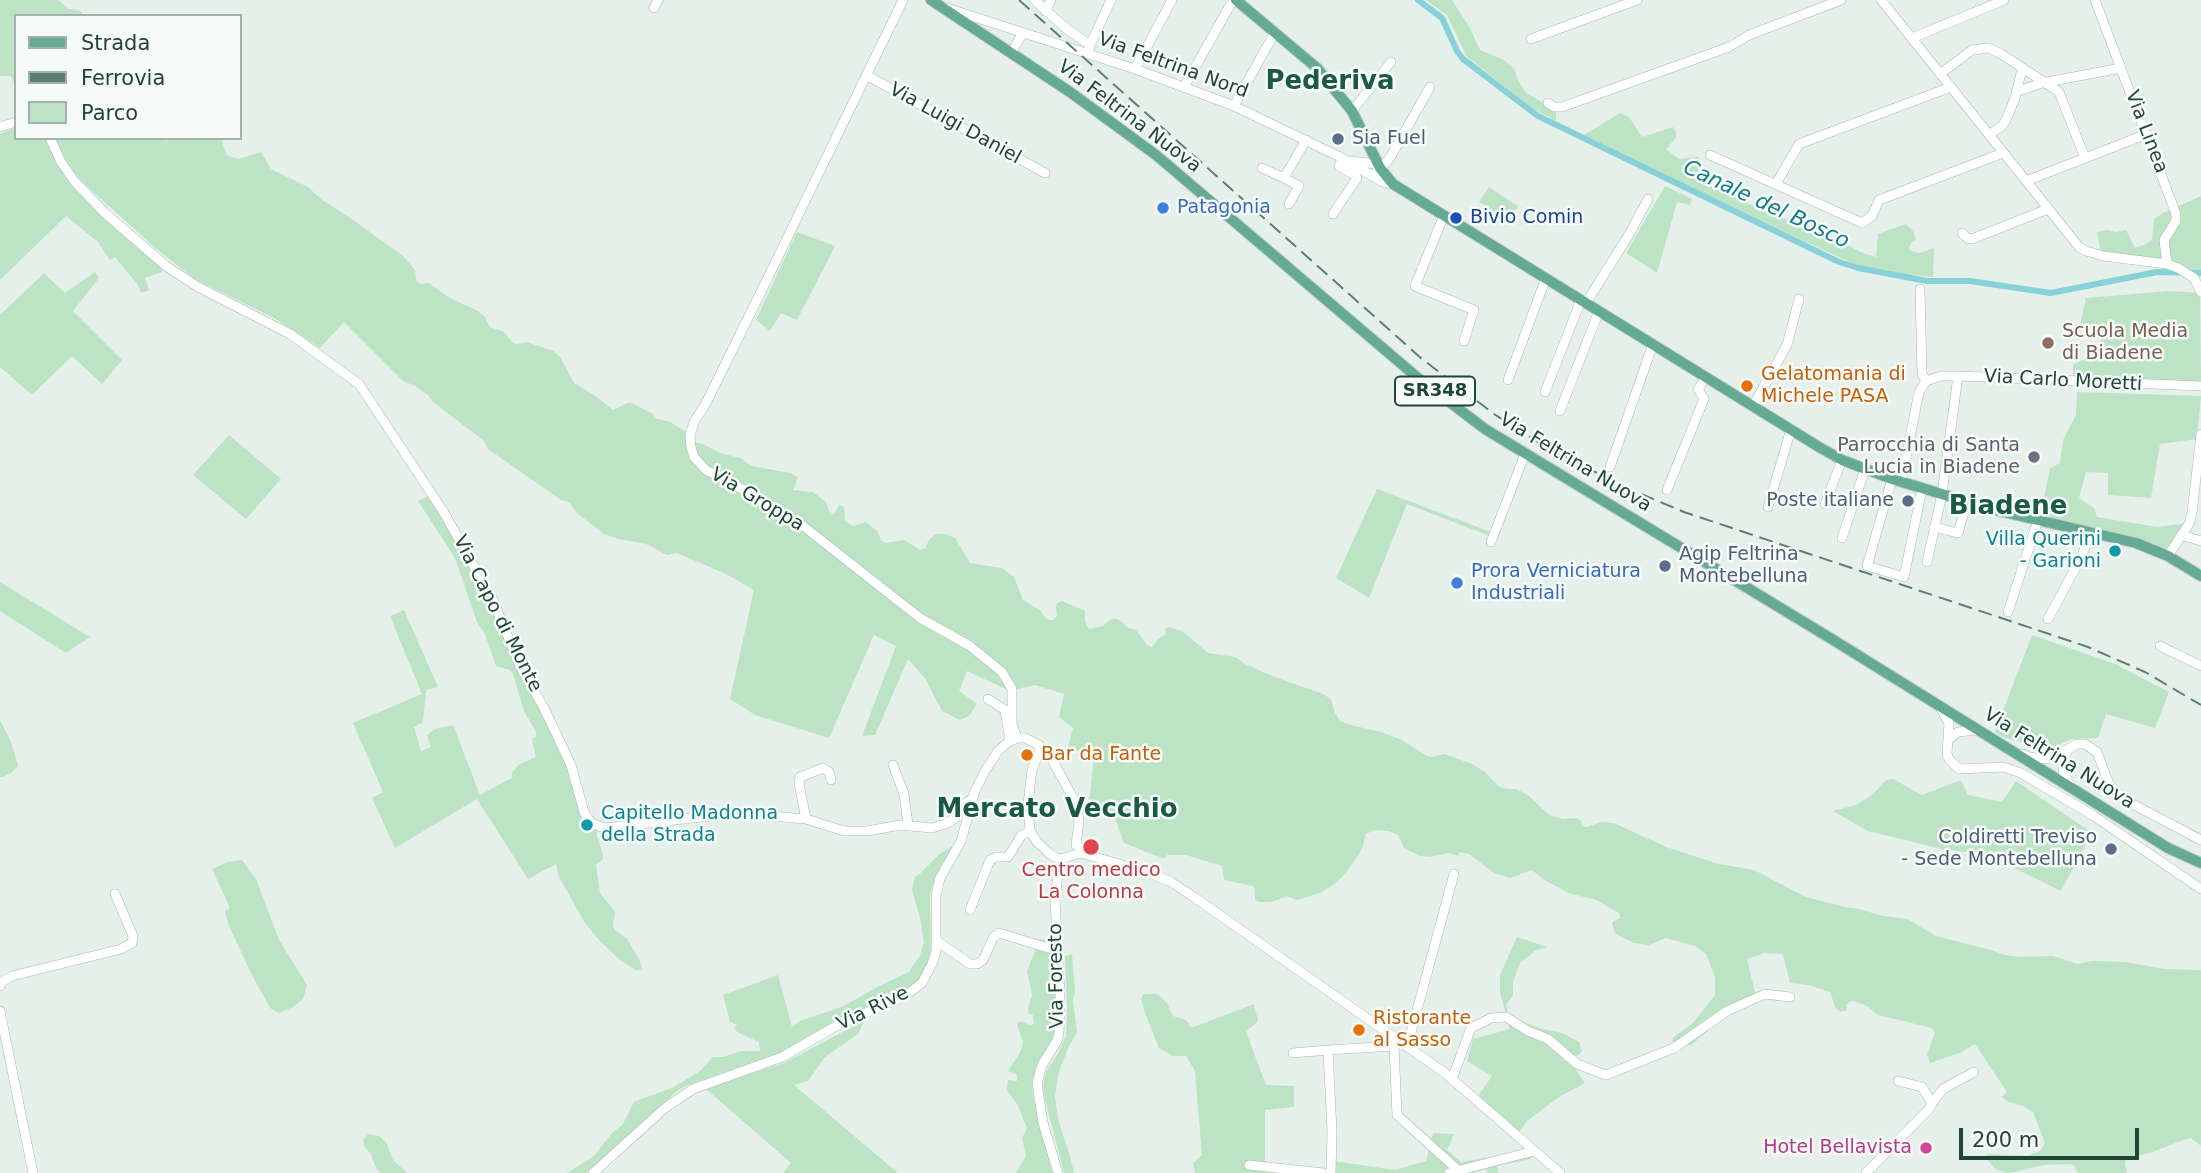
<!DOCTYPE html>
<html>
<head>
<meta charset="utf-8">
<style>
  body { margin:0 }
  #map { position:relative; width:2201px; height:1173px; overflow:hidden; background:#e5f0ea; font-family:"DejaVu Sans",sans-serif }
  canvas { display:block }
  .legend { position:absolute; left:14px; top:14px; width:228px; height:126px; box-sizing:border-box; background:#f6fbf9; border:2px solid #a1b2ac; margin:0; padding:9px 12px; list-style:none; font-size:21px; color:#214439 }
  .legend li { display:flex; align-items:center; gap:14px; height:35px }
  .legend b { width:35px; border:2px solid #a1b2ac }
  .scale { position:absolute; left:1959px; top:1128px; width:180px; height:32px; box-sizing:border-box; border:4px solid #214439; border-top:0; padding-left:9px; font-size:21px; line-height:24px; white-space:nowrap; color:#214439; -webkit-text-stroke:5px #f6fbf9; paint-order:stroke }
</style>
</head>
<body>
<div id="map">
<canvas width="2201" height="1173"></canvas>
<ul class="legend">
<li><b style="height:9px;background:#65aa94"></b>Strada</li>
<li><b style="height:9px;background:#5c7f74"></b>Ferrovia</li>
<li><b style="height:19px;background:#bce3c4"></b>Parco</li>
</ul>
<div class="scale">200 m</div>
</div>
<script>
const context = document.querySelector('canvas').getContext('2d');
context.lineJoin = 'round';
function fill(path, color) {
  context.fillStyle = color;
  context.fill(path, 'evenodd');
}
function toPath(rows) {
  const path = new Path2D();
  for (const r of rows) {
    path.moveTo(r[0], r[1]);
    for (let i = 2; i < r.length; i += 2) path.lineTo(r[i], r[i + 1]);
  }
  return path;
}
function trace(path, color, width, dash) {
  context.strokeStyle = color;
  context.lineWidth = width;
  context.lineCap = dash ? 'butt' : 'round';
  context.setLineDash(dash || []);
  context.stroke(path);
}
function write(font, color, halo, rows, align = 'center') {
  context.font = font + ' "DejaVu Sans",sans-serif';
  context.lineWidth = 5;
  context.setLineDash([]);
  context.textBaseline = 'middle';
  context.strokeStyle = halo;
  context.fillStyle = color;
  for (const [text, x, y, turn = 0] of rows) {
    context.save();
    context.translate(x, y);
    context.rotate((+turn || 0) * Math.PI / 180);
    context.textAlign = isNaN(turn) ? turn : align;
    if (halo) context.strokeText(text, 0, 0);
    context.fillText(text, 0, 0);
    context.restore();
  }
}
fill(toPath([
  [0,0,58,0,69,9,79,10,82,13,82,16,16,16,16,88,11,76,0,76],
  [1426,0,1452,0,1470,28,1480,50,1504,60,1514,69,1518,80,1526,93,1556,110,1556,121,1534,109,1467,57,1447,15],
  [1620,113,1629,117,1642,137,1673,127,1676,132,1676,138,1666,149,1679,159,1698,157,1699,162,1698,172,1694,173,1695,177,1752,205,1790,221,1795,219,1863,253,1876,257,1878,234,1906,224,1913,231,1916,240,1912,242,1909,247,1910,251,1920,253,1934,248,1933,277,1890,273,1856,265,1702,194,1584,135],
  [16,128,16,138,45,138,61,169,72,184,162,265,162,272,145,278,149,290,141,293,138,285,115,257,110,260,98,242,66,216,0,280,0,134],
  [55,138,158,138,167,141,171,138,221,138,226,154,230,157,239,159,261,152,271,169,308,187,322,200,349,217,403,256,415,270,416,280,420,284,429,283,448,297,478,311,485,317,490,327,504,332,513,343,517,344,527,342,553,351,560,357,574,383,594,395,613,410,630,402,653,414,654,418,670,422,685,431,685,438,689,442,703,444,720,453,740,458,752,466,790,473,798,477,793,490,813,492,826,502,829,511,834,515,839,505,844,507,845,521,853,526,866,522,877,531,881,540,885,543,904,540,920,550,925,548,929,540,936,534,946,534,955,538,970,563,1002,568,1014,577,1023,600,1040,610,1045,618,1049,620,1054,620,1057,616,1056,607,1057,603,1062,601,1085,611,1085,621,1089,629,1103,626,1110,620,1115,618,1124,623,1126,627,1136,630,1147,645,1152,647,1158,639,1166,634,1165,630,1168,627,1182,631,1208,653,1236,657,1245,664,1272,676,1323,694,1331,699,1335,713,1340,721,1354,726,1378,731,1400,739,1427,756,1431,757,1445,754,1472,764,1485,772,1498,786,1507,789,1517,789,1529,796,1549,815,1563,819,1577,818,1581,821,1582,826,1587,827,1601,822,1614,823,1666,847,1719,864,1754,870,1806,897,1845,907,1859,909,1883,916,1907,919,1936,936,1991,950,2005,955,2020,957,2053,956,2077,964,2092,961,2126,962,2164,969,2201,970,2201,1146,2191,1138,2186,1139,2150,1153,2131,1157,2126,1159,2125,1164,2127,1173,2078,1173,2074,1165,2069,1164,2044,1165,2009,1173,2000,1171,1994,1168,1985,1156,1989,1154,2027,1156,2040,1151,2045,1143,2033,1112,2025,1107,2007,1101,2002,1097,2007,1092,1975,1044,1960,1053,1930,1063,1927,1054,1935,1032,1932,1028,1878,1015,1867,1006,1854,1001,1849,1002,1846,1005,1847,1010,1841,1012,1836,1009,1830,992,1808,985,1790,983,1783,954,1764,953,1747,959,1757,1001,1729,1012,1693,1044,1683,1047,1675,1044,1672,1041,1674,1037,1693,1023,1715,995,1715,977,1706,954,1695,946,1666,938,1649,945,1634,943,1617,935,1614,931,1612,922,1620,918,1619,913,1594,899,1571,894,1544,880,1532,870,1510,878,1494,873,1469,854,1459,852,1458,856,1449,853,1430,857,1421,856,1404,848,1398,835,1389,831,1374,830,1366,834,1362,849,1346,873,1336,883,1320,893,1301,899,1296,900,1287,896,1272,902,1258,902,1255,899,1255,890,1253,886,1224,880,1222,866,1186,855,1167,855,1164,859,1124,843,1115,818,1088,812,1094,757,1068,747,1073,728,1059,717,1064,694,1035,685,1010,691,967,671,959,691,977,704,969,716,960,720,942,711,925,678,908,659,875,735,862,736,896,646,874,635,829,738,755,715,730,699,754,590,726,574,677,553,667,555,646,544,618,539,604,534,577,513,569,502,561,500,488,449,484,441,433,402,428,395,415,386,403,381,344,322,320,348,274,318,196,280,153,246,78,178,68,165],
  [1665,186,1692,199,1690,205,1677,202,1657,273,1626,253],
  [1489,187,1518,206,1509,221,1479,202],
  [2201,196,2201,272,2192,271,2177,263,2101,253,2097,232,2107,230,2116,232,2126,230,2135,248,2144,245,2152,240,2154,219,2163,213],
  [797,232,835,246,797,320,781,313,770,331,756,320],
  [95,272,99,278,73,311,122,360,102,384,72,356,32,395,0,367,0,315,44,273,65,293],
  [2170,291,2200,293,2201,385,2073,381,2073,365,2099,352,2101,333,2080,326,2086,298],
  [2077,392,2201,396,2197,439,2160,444,2151,498,2108,495,2108,473,2086,472,2079,498,2094,508,2097,517,2157,527,2187,523,2165,553,2040,518,2050,468,2060,463,2063,440,2076,415],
  [229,435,281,479,246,519,193,475],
  [1377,489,1496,534,1495,538,1407,504,1369,598,1336,578],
  [432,494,539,698,581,797,597,828,597,837,603,854,603,859,596,865,600,893,615,912,613,926,615,930,627,939,639,959,642,968,638,971,621,961,600,941,585,923,559,877,556,864,528,879,477,799,395,848,372,798,383,792,353,723,422,694,390,616,404,610,438,687,426,690,423,722,414,727,421,751,431,747,427,735,435,729,453,725,480,795,512,778,512,773,518,765,536,757,532,739,536,737,536,732,524,711,513,674,510,670,496,666,485,634,477,622,455,558,418,501],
  [0,582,90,637,66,653,0,611],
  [2032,635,2115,664,2169,692,2155,728,2106,714,2098,738,2072,739,2062,743,2051,750,2003,737,1995,732],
  [0,720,11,742,18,766,11,773,3,777,0,777],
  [1893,779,1922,795,1961,780,1968,795,2002,802,2016,781,2092,833,2061,891,1998,860,1974,853,1942,849,1868,831,1833,811,1856,805,1872,795,1886,780],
  [956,844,933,885,930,895,931,950,927,968,922,977,908,990,782,1052,685,1086,676,1092,607,1157,586,1173,567,1173,594,1156,612,1133,623,1124,634,1102,674,1087,700,1071,713,1057,723,1057,741,1051,760,1051,759,1042,737,1032,734,1028,737,1025,730,1022,723,995,778,975,792,1027,800,1021,842,1007,879,986,909,972,920,955,924,942,920,918,912,890,915,877,922,872,938,855],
  [242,860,256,879,279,940,307,985,303,999,293,1007,279,1013,270,1008,251,973,229,926,225,911,230,908,212,869,228,862],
  [1517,937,1547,947,1535,951,1520,963,1513,981,1513,995,1506,1005,1508,1014,1520,1021,1542,1029,1562,1033,1579,1042,1582,1051,1579,1055,1574,1056,1572,1064,1585,1083,1559,1097,1527,1121,1519,1132,1478,1096,1492,1076,1467,1061,1473,1039,1510,1029,1500,993,1500,975],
  [1040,939,1053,942,1056,1006,1055,1034,1036,1068,1032,1084,1034,1101,1053,1173,1016,1173,1026,1156,1022,1138,1027,1128,1018,1106,1007,1090,1008,1080,1017,1081,1017,1075,1008,1071,1021,1051,1023,1042,1017,1024,1020,1021,1029,1025,1034,1024,1033,1015,1028,1013,1028,1008,1032,995,1027,971],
  [1072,954,1075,991,1073,1000,1077,1033,1069,1046,1059,1071,1055,1096,1058,1119,1070,1156,1074,1173,1064,1173,1045,1099,1043,1084,1046,1072,1058,1053,1066,1036,1067,1006,1065,956],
  [1143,994,1156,994,1160,996,1167,1003,1173,1016,1186,1020,1191,1028,1254,1004,1258,1021,1246,1032,1266,1085,1294,1086,1294,1107,1265,1110,1265,1166,1303,1173,1195,1173,1193,1163,1202,1155,1195,1071,1186,1056,1173,1056,1159,1048,1145,1013,1141,999],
  [865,1020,858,1034,825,1057,808,1081,794,1085,898,1173,783,1173,791,1163,706,1089,786,1062],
  [1433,1133,1454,1134,1447,1150,1461,1162,1524,1152,1532,1159,1497,1166,1498,1173,1488,1173,1486,1169,1472,1173,1333,1173,1334,1161,1395,1170,1426,1161],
  [368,1134,379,1136,386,1142,393,1160,407,1173,381,1173,377,1170,370,1153,364,1146,363,1141]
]), '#bce3c4');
trace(toPath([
  [1418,0,1442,18,1457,51,1463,59,1538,116,1839,262,1858,268,1927,281,1970,281,2051,293,2157,272,2201,273]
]), '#88d1da', 6);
const minor = toPath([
  [903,0,759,296,705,405,694,422,690,436,691,447,694,457,706,470,759,498,798,522,920,618,970,646,1002,672,1012,689,1012,724,1017,738,1025,738,1039,745,1051,758,1077,805,1079,821,1076,845,1088,854],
  [1034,0,1067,29,1090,45,1088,54],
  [1881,0,2079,247,2086,251,2103,256,2167,264,2178,268,2194,278,2201,292],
  [2095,0,2176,214,2176,221,2164,240,2167,264],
  [654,8,658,0],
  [947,8,1135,69,1234,106,1338,156,1383,182,1393,184],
  [1045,11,1051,0],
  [1912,38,2004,0],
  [1531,39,1637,0],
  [1090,45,1111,0],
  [1011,53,1023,33],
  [1135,69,1172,0],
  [1940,74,1972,50,1988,48,2000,53,2059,92,2085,158],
  [866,75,1045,173],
  [1184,87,1233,0],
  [2016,92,2042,83,2121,68],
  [1548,103,1554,107,1562,107,1729,47,1749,35,1841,0],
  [1234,106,1275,32],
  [1352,111,1391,62],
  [0,127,16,122],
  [1989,135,2002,126,2006,120,2015,98,2022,69],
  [50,138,61,162,75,182,105,213,166,266,198,287,290,334,359,384,443,511,493,600,520,666,544,708,571,765,584,812,591,823,604,828,736,813,806,819,844,831,868,831,900,825,932,828,945,824,954,819,966,803,972,799],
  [1710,155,1862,223,1872,216,1879,200,2003,153],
  [1349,161,1378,164],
  [1262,168,1284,178],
  [1377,170,1385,164,1391,156,1430,87],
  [2026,181,2147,134],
  [1776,184,1799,144,1951,87],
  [1289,204,1299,186,1284,178,1306,140],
  [1333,214,1357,178,1355,175,1339,166,1343,159],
  [1444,215,1415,286,1474,310,1464,341],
  [1962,233,1967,238,1972,239,2048,209],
  [1920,289,1922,374,1926,381],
  [1586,303,1630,233,1648,199],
  [1508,380,1546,278],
  [1926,381,1941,376,1958,376,2201,386],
  [1545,392,1581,300],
  [1753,406,1787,345,1799,299],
  [1560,411,1599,311],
  [1610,467,1653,344],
  [1892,479,1867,566,1904,577,1922,489],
  [1901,482,1919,392,1926,381],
  [1667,490,1704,399,1698,389,1706,377],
  [1825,504,1842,460],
  [1768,507,1791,429],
  [1934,527,1958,533,1967,502],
  [2181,535,2201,541],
  [1842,538,1865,469],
  [1491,542,1525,454],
  [2168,556,2189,524,2192,513,2201,434],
  [1927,562,1942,494,1958,376],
  [2008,612,2038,520],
  [2048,619,2082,556,2090,532],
  [2160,646,2201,666],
  [988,699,1005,710,1010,741],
  [1941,709,1949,723,1947,754,1949,759,1959,769,2003,767,2021,773,2094,816,2201,889],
  [1948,740,1958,732,1976,730],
  [1037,744,1040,750,1032,770,1028,804,1030,831,1037,842,1050,854,1059,859,1065,858],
  [2068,750,2064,759,2063,771,2070,786],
  [2023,754,2029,757,2045,759,2054,757,2077,744,2085,744,2097,752,2109,784,2125,800,2201,840],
  [893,765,904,794,908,825],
  [806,819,799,784,800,777,823,768,829,772,831,780],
  [1067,857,1081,853,1147,872,1171,882,1194,897,1445,1073,1560,1173],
  [970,910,990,860,996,857,1008,857,1021,836,1030,831],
  [937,941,970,964,977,964,983,960,993,938,999,933,1058,951],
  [0,986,3,981,12,976,121,949,132,943,133,936,115,894],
  [0,1011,33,1173],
  [1397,1042,1394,1046,1397,1115,1459,1171],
  [1407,1047,1454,874],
  [1293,1053,1328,1050],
  [1452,1079,1471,1028,1491,1018,1506,1017,1528,1031,1548,1039,1577,1064,1606,1075,1674,1048,1727,1011,1765,994,1790,997],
  [1932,1103,1943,1089,1974,1072],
  [1249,1165,1323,1173],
  [593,1173,665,1108,693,1089,782,1057,836,1026,905,996,922,983,932,964,936,952,936,896,940,878,961,841,975,791,985,771,998,751,1007,743,1017,738],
  [1058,1173,1043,1123,1037,1083,1042,1065,1057,1041,1059,1034,1060,995,1055,901,1059,865,1065,858],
  [1331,1173,1332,1132,1328,1050,1394,1046],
  [1449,1173,1534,1151],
  [1866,1173,1930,1108,1932,1103,1922,1087,1898,1081]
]);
const major = toPath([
  [931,0,1070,92,1156,155,1418,378,1485,429,1835,641,2168,848,2201,863],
  [1236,0,1317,68,1352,111,1380,168,1393,184,1819,447,1842,460,1892,479,1995,510,2136,543,2168,556,2201,576]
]);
trace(minor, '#a6b9b1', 10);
trace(major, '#c1cbc8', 12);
trace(minor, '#fff', 9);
trace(major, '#65aa94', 10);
trace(toPath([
  [1019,0,1422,359,1494,414,1546,447,1627,488,1684,512,2088,647,2145,672,2201,705]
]), '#5c7f74', 2, [14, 7]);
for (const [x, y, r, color] of [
  [1338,139,7,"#5c6f8a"],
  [1163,208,7,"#3f7fe0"],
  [1456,218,7,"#1a4fb4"],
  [2048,343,7,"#8d6e63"],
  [1747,386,7,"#e8710a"],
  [2034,457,7,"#6b7280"],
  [1908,501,7,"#5c6f8a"],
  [2115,551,7,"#0f9aa8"],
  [1665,566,7,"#5c6f8a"],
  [1457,583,7,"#3f7fe0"],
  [1027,755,7,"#e8710a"],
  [587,825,7,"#0f9aa8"],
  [1091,847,9,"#e0444e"],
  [2111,849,7,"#5c6f8a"],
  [1359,1030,7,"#e8710a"],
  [1926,1148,7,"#d1479c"]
]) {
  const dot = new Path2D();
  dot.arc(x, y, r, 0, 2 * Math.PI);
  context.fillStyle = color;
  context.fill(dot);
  trace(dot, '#f6fbf9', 2.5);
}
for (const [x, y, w] of [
  [1435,391,80]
]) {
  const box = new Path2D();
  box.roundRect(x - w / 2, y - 14.5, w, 29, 5);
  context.fillStyle = '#f6fbf9';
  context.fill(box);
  trace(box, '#214439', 2);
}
write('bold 18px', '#214439', null, [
  ["SR348",1435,391]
]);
write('19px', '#214439', '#f6fbf9', [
  ["Via Feltrina Nord",1173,66,20],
  ["Via Feltrina Nuova",1129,117,37],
  ["Via Luigi Daniel",955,124,29],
  ["Via Linea",2146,132,69],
  ["Via Carlo Moretti",2063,381,3],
  ["Via Feltrina Nuova",1575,463,31],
  ["Via Groppa",757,500,31],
  ["Via Capo di Monte",497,614,63],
  ["Via Feltrina Nuova",2059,759,32],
  ["Via Foresto",1057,976,-91],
  ["Via Rive",873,1009,-26]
]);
write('19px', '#4e5e75', '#f6fbf9', [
  ["Sia Fuel",1352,139],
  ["Poste italiane",1894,501,"right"],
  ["Agip Feltrina",1679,555],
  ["Montebelluna",1679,577],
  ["Coldiretti Treviso",2097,838,"right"],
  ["- Sede Montebelluna",2097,860,"right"]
], 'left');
write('19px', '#366cbe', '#f6fbf9', [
  ["Patagonia",1177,208],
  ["Prora Verniciatura",1471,572],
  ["Industriali",1471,594]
], 'left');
write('19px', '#164399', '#f6fbf9', [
  ["Bivio Comin",1470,218]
], 'left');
write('19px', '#785e54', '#f6fbf9', [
  ["Scuola Media",2062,332],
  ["di Biadene",2062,354]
], 'left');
write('19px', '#c56008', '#f6fbf9', [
  ["Gelatomania di",1761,375],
  ["Michele PASA",1761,397],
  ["Bar da Fante",1041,755],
  ["Ristorante",1373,1019],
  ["al Sasso",1373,1041]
], 'left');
write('19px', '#5b616d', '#f6fbf9', [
  ["Parrocchia di Santa",2020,446],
  ["Lucia in Biadene",2020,468]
], 'right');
write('19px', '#0d838f', '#f6fbf9', [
  ["Villa Querini",2101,540],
  ["- Garioni",2101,562],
  ["Capitello Madonna",601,814,"left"],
  ["della Strada",601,836,"left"]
], 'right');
write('19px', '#be3a42', '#f6fbf9', [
  ["Centro medico",1091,871],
  ["La Colonna",1091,893]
]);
write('19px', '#b23c85', '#f6fbf9', [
  ["Hotel Bellavista",1912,1148]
], 'right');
write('italic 21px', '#147b88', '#f6fbf9', [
  ["Canale del Bosco",1766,205,25]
]);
write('bold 26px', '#1b5947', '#f6fbf9', [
  ["Pederiva",1330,82],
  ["Biadene",2008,507],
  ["Mercato Vecchio",1057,810]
]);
</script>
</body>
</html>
